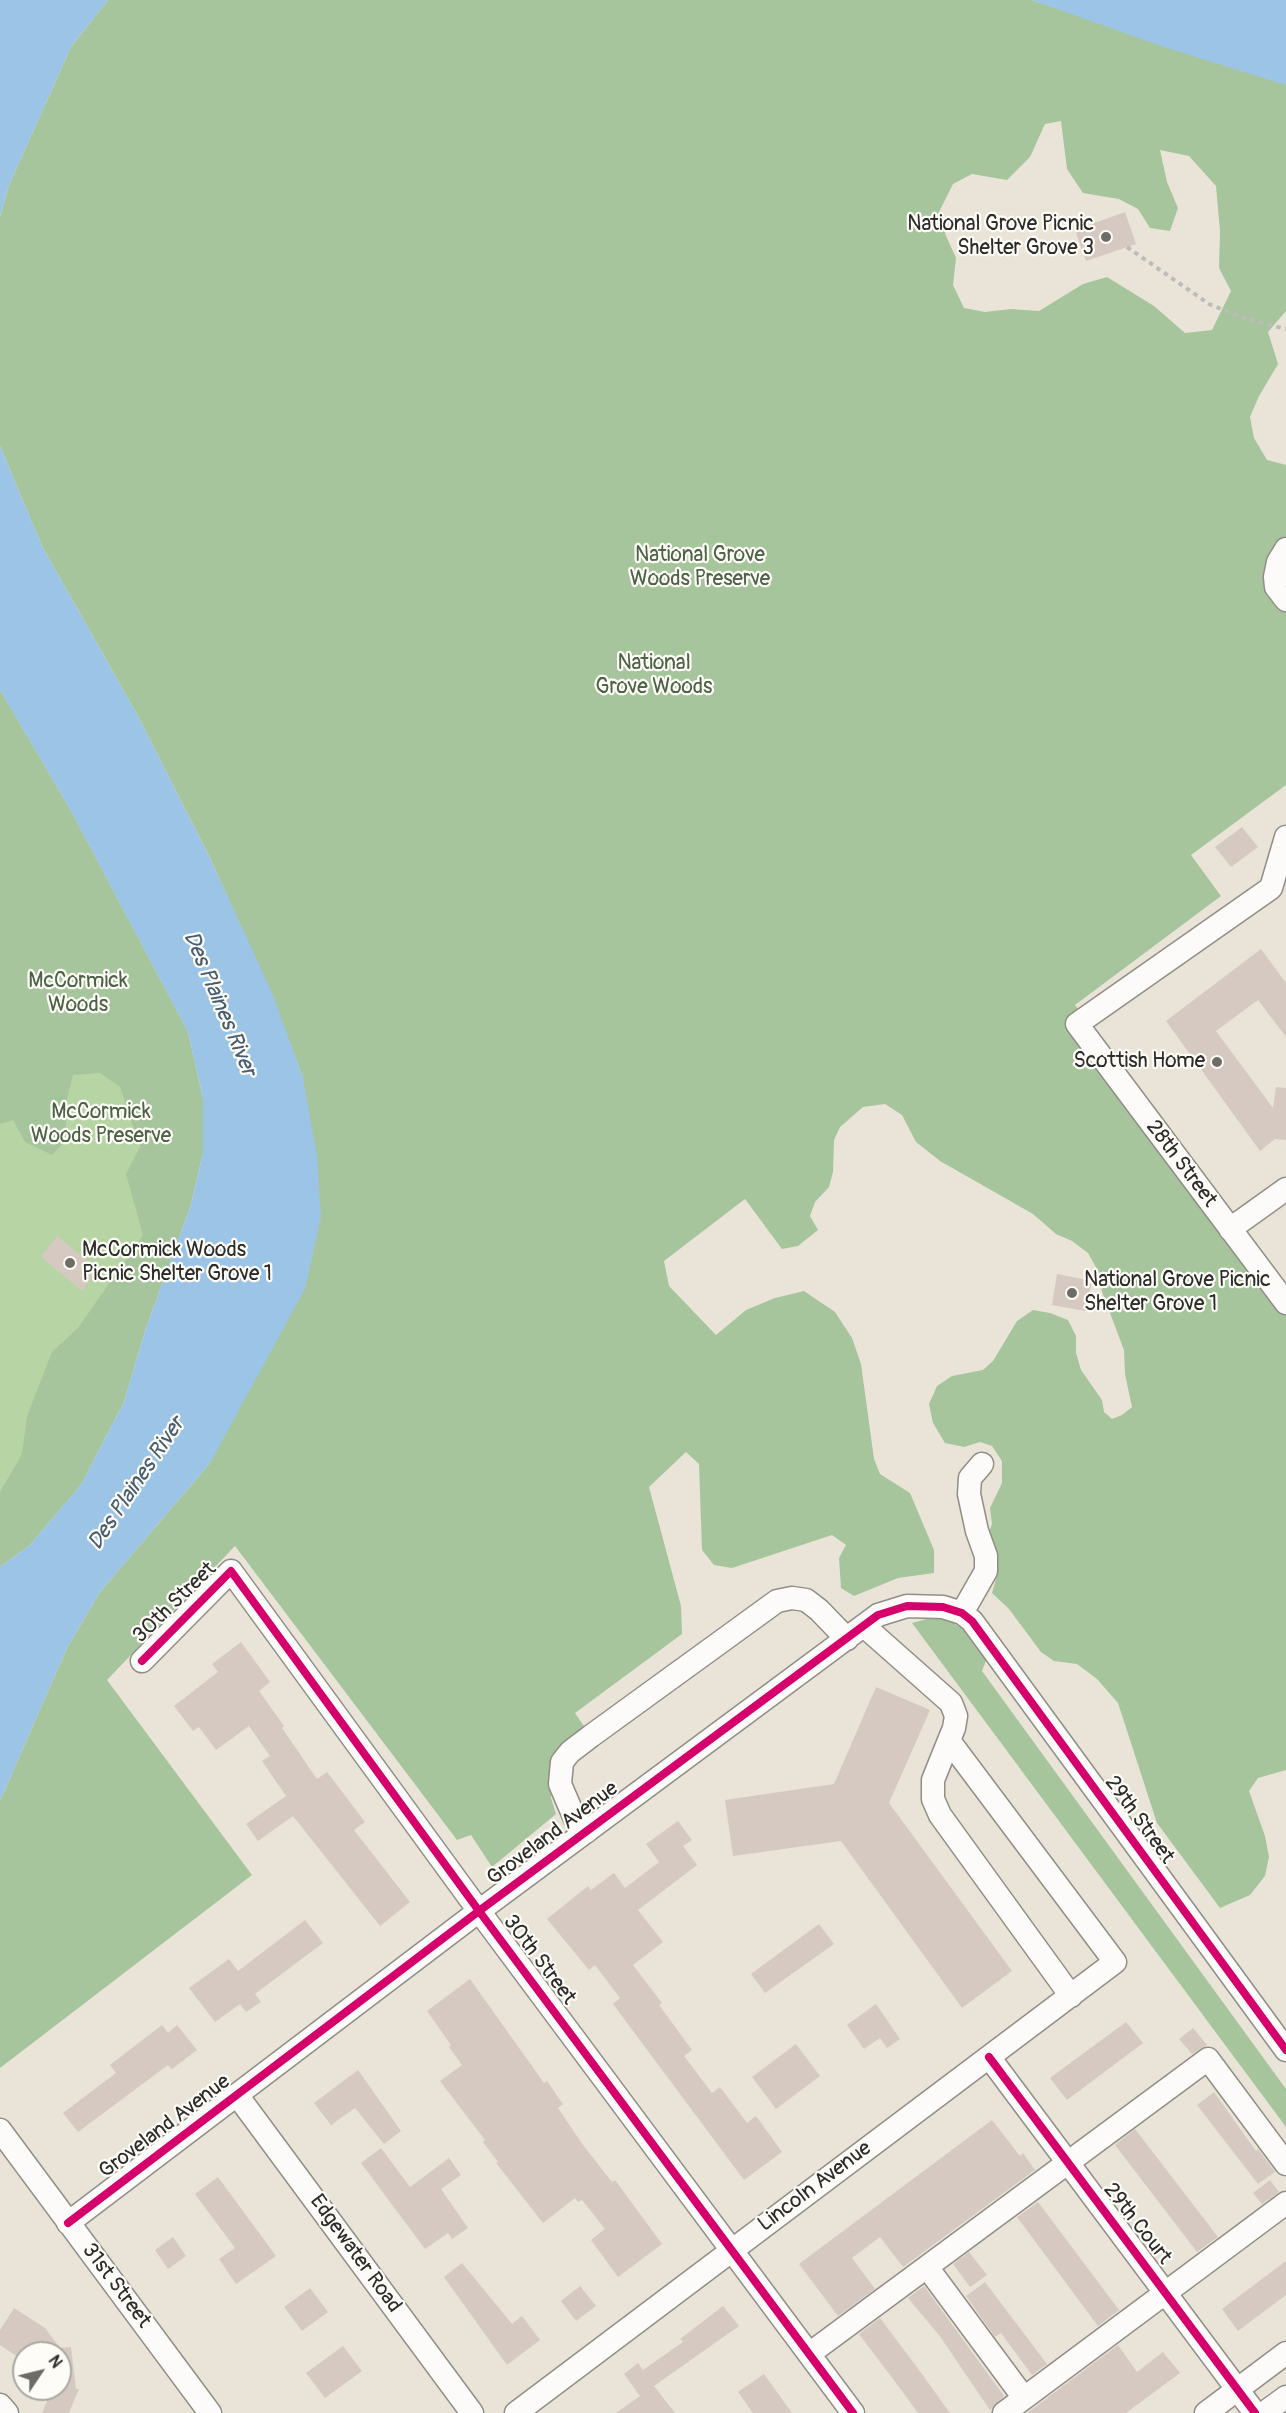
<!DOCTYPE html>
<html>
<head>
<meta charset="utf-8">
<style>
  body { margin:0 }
  #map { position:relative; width:1286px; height:2413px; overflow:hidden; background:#e9e4d7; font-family:Pangolin,sans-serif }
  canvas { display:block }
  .north { position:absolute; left:12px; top:2341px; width:60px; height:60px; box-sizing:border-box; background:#fdfcf7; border:2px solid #a9a8a5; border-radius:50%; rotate:55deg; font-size:16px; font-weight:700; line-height:24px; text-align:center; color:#2b2b2b }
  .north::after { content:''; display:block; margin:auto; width:21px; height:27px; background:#6e6c67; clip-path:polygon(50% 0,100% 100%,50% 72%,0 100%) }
</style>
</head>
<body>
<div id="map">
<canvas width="1286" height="2413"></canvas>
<div class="north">N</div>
</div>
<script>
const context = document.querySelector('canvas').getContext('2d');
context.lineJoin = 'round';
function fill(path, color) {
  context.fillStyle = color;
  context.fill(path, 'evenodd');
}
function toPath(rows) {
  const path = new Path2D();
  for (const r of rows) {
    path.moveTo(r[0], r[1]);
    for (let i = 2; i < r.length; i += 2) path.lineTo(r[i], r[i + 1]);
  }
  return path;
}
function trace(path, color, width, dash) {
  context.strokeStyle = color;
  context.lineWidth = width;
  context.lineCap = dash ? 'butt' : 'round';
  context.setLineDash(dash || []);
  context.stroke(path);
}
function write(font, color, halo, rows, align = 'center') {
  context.font = font + ' Pangolin,sans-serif';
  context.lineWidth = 4.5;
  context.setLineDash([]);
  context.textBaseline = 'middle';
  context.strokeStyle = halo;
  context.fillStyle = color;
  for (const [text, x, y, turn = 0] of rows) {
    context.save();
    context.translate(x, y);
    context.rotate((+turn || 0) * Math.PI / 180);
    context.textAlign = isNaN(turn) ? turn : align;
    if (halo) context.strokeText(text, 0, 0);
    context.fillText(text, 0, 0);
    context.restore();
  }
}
fill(toPath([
  [0,690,70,809,188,1032,203,1153,0,1567]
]), '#b6d4a4');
fill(toPath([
  [108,0,1032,0,1286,84,1286,311,1268,332,1278,364,1259,396,1250,417,1254,438,1267,460,1286,465,1286,785,1191,855,1221,896,1075,1005,1286,1291,1286,1770,1258,1778,1249,1791,1265,1836,1269,1857,1265,1876,1250,1895,1220,1908,1157,1823,1118,1703,1097,1679,1077,1664,1054,1661,1041,1652,1009,1609,992,1593,996,1579,994,1553,986,1541,992,1524,990,1508,1002,1483,1002,1461,992,1446,980,1442,964,1447,945,1443,933,1423,929,1404,937,1386,952,1376,983,1370,993,1361,1017,1321,1033,1310,1050,1313,1068,1320,1076,1336,1076,1353,1081,1370,1102,1400,1104,1412,1112,1419,1122,1415,1132,1407,1125,1374,1124,1350,1102,1292,1098,1271,1088,1253,1072,1241,1056,1234,1033,1214,940,1161,916,1142,902,1115,885,1104,863,1107,840,1127,834,1140,833,1172,829,1187,815,1202,810,1216,818,1230,798,1246,782,1249,745,1199,664,1261,669,1286,716,1335,746,1310,775,1298,804,1291,835,1312,852,1338,861,1364,874,1459,880,1474,910,1493,934,1550,934,1573,898,1578,854,1596,841,1588,839,1558,846,1545,832,1535,732,1568,714,1565,702,1550,699,1464,686,1452,649,1487,681,1606,682,1634,575,1713,586,1729,558,1751,550,1767,551,1798,556,1814,492,1867,471,1835,457,1840,235,1546,107,1680,252,1875,0,2068,0,1801,67,1648,100,1592,210,1463,303,1078,272,995,211,860,138,716,42,546,0,446,0,217,9,185,71,47],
  [1061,121,1067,169,1083,193,1119,199,1138,209,1150,228,1170,231,1178,208,1167,182,1160,150,1189,156,1216,186,1220,231,1219,268,1231,291,1212,330,1185,333,1154,306,1107,277,1083,284,1039,311,1011,309,985,312,964,308,953,285,956,258,946,236,939,212,953,184,972,174,1007,180,1030,157,1045,124],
  [0,690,70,809,188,1032,203,1098,203,1153,191,1205,146,1328,124,1402,81,1485,30,1545,0,1567,0,1492,22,1454,27,1416,52,1352,78,1328,143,1235,126,1174,140,1147,120,1087,100,1073,73,1075,66,1102,66,1140,52,1155,25,1142,13,1120,0,1124],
  [934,1617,952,1622,964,1630,987,1658,982,1671,1286,2089,1286,2127,912,1623]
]), '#a7c59c');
fill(toPath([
  [0,0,108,0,71,47,9,185,0,217],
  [1032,0,1286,0,1286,85,1164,47],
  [0,446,42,546,138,716,211,860,273,995,303,1078,317,1156,321,1217,305,1289,210,1463,100,1592,67,1648,0,1801,0,1567,30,1545,81,1485,124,1402,146,1328,191,1205,203,1153,203,1098,188,1032,70,809,0,690]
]), '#9bc4e6');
fill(toPath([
  [1125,212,1136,244,1086,261,1075,230],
  [1242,827,1258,847,1231,867,1215,847],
  [1261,949,1286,983,1286,1037,1258,1000,1216,1031,1273,1108,1276,1087,1286,1088,1286,1140,1275,1139,1260,1151,1166,1021],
  [57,1236,98,1269,82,1291,41,1257],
  [1057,1274,1092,1281,1086,1311,1052,1305],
  [241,1642,270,1682,259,1691,284,1726,282,1728,317,1779,327,1772,365,1822,354,1830,410,1902,380,1926,293,1816,258,1841,246,1824,286,1796,262,1761,270,1756,249,1726,216,1750,199,1727,193,1731,174,1706,218,1672,212,1664],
  [876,1687,930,1710,889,1803,1012,1971,962,2008,841,1841,733,1856,725,1800,834,1784],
  [678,1821,692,1840,683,1846,697,1865,638,1910,663,1942,633,1965,662,2003,659,2005,692,2050,684,2056,712,2093,720,2087,747,2123,756,2116,782,2152,744,2180,613,2004,620,1998,595,1965,589,1970,547,1919,588,1886,591,1890,614,1873,625,1888,659,1862,646,1844],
  [305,1920,323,1943,255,1994,261,2002,246,2012,240,2004,215,2022,189,1988,229,1959,238,1971],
  [819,1924,834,1944,765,1993,751,1974],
  [470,1979,544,2083,547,2081,563,2104,558,2108,583,2145,612,2182,615,2180,662,2244,618,2277,591,2240,605,2229,582,2200,578,2202,575,2198,543,2223,496,2163,498,2162,483,2142,485,2140,440,2081,462,2065,449,2047,451,2045,427,2011],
  [876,2004,900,2039,887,2048,880,2038,864,2049,847,2025],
  [1126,2022,1143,2043,1067,2100,1050,2078],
  [162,2025,168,2033,177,2025,197,2050,172,2069,168,2065,78,2132,63,2113,116,2073,110,2065],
  [1193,2028,1207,2045,1192,2054,1179,2039],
  [796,2044,820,2076,776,2109,752,2077],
  [358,2070,401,2131,384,2144,355,2108,331,2125,314,2103],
  [1214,2092,1256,2151,1258,2149,1275,2172,1258,2184,1197,2105],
  [992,2120,1020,2156,1023,2153,1035,2170,903,2267,880,2237,852,2258,875,2289,838,2316,799,2264],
  [1135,2129,1218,2237,1197,2252,1115,2145],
  [381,2148,410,2187,449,2158,461,2175,441,2189,468,2228,452,2239,448,2233,425,2249,361,2163],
  [218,2177,276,2256,236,2284,219,2259,235,2248,195,2194],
  [1270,2180,1279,2192,1262,2204,1253,2193],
  [1038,2202,1119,2310,1098,2326,1017,2217],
  [173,2237,186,2256,168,2269,155,2250],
  [969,2252,987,2275,970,2287,953,2264],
  [1286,2261,1286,2295,1238,2331,1222,2309],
  [462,2263,512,2324,522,2316,540,2340,507,2365,444,2277],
  [985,2282,1047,2364,1032,2375,1001,2333,995,2337,966,2296],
  [580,2286,596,2306,576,2321,561,2301],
  [924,2286,1004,2396,990,2410,939,2335,908,2298],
  [310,2288,328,2312,302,2331,284,2307],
  [723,2306,739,2326,654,2386,675,2413,616,2413,640,2396,624,2374,638,2363,643,2370,683,2342,680,2339],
  [14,2308,45,2328,60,2348,71,2347,76,2389,79,2389,69,2413,42,2413,52,2389,60,2389,60,2353,24,2353,21,2359,0,2345,0,2330],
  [880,2318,919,2370,950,2413,918,2413,902,2391,859,2334],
  [1118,2345,1137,2372,1163,2352,1180,2373,1126,2413,1027,2413],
  [343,2346,362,2371,325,2398,306,2373],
  [764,2374,792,2413,753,2413,738,2392]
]), '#d6c9c1');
const minor = toPath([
  [1286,549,1278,562,1275,577,1276,587,1286,600],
  [1286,837,1271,888,1077,1024,1286,1303],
  [1230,1229,1286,1189],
  [962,1613,986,1571,986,1556,977,1531,969,1494,970,1478,982,1464],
  [864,1626,951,1703,956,1716,954,1728,933,1780,933,1799,940,1815,1071,1996],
  [142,1661,231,1571,479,1911,853,2413],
  [586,1832,575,1819,560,1784,562,1762,570,1752,591,1736,777,1601,792,1598,806,1600,819,1610,847,1639],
  [989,2057,1255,2413],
  [237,2095,472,2413],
  [0,2130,210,2413],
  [68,2223,479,1911,878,1615,907,1606,943,1607,962,1613,972,1621,1286,2050],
  [927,2267,1024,2398],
  [809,2354,1208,2059,1286,2164],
  [0,2405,7,2413],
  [516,2413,1115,1962,950,1742],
  [1004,2413,1286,2203],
  [1206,2413,1286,2353],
  [1264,2413,1286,2397]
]);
trace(minor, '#908e87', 25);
trace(toPath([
  [1127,247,1209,304,1246,319,1286,329]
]), '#bdbcba', 4, [4.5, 4.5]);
trace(minor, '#fcfbf9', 22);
trace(toPath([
  [142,1661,231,1571,479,1911,853,2413],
  [989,2057,1255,2413],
  [68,2223,479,1911,878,1615,907,1606,943,1607,962,1613,972,1621,1286,2050]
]), '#d6006c', 8);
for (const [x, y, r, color] of [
  [1106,237,6,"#6e6c67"],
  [1217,1062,6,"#6e6c67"],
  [70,1263,6,"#6e6c67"],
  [1072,1293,6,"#6e6c67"]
]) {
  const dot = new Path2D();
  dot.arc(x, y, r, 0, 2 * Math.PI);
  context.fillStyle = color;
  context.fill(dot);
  trace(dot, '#fdfcf7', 2);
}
write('21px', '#2b2b2b', '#fdfcf7', [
  ["National Grove Picnic",1094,225],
  ["Shelter Grove 3",1094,249],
  ["Scottish Home",1205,1062],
  ["McCormick Woods",82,1251,"left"],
  ["Picnic Shelter Grove 1",82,1275,"left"],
  ["National Grove Picnic",1084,1281,"left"],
  ["Shelter Grove 1",1084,1305,"left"]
], 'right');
write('21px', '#4d6147', '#fdfcf7', [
  ["National Grove",700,556],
  ["Woods Preserve",700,580],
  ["National",654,664],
  ["Grove Woods",654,688],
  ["McCormick",78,982],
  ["Woods",78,1006],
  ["McCormick",101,1113],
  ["Woods Preserve",101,1137]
]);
write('21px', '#2b2b2b', '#fdfcf7', [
  ["28th Street",1181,1164,53],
  ["30th Street",175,1603,-44],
  ["29th Street",1139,1820,54],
  ["Groveland Avenue",553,1834,-37],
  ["30th Street",539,1960,53],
  ["Groveland Avenue",165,2127,-37],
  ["Lincoln Avenue",815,2187,-37],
  ["29th Court",1137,2224,52],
  ["Edgewater Road",355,2254,54],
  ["31st Street",116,2286,53]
]);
write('italic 22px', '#475c6f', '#fdfcf7', [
  ["Des Plaines River",219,1004,67],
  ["Des Plaines River",137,1484,-56]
]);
</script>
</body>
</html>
